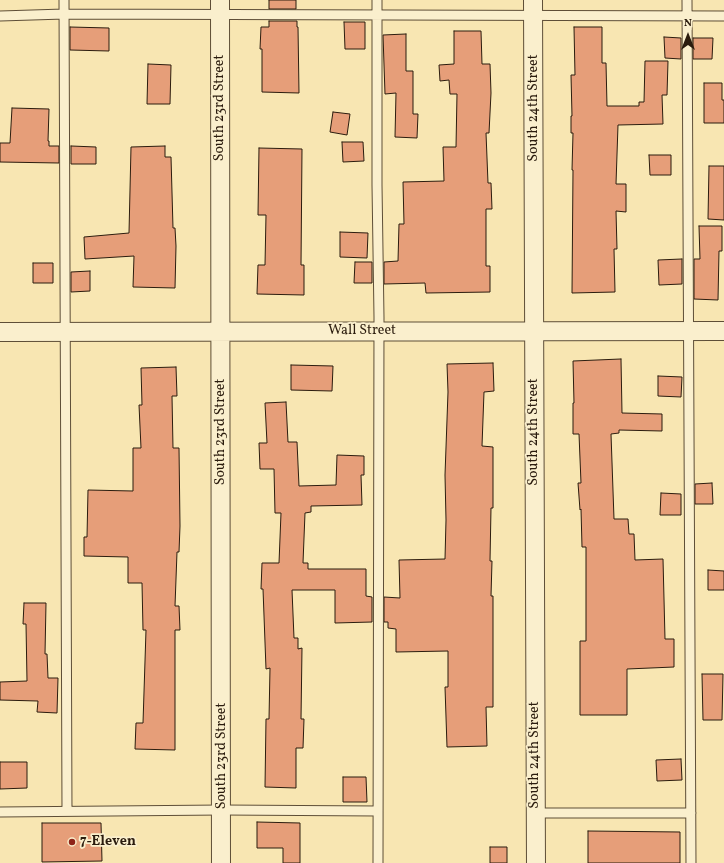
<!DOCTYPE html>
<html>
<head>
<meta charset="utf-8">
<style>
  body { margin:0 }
  #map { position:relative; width:724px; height:863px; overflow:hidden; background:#f8e6b2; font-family:Vollkorn,serif }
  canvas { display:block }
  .north { position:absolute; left:668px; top:16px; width:40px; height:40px; -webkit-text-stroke:3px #faefcd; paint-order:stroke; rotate:0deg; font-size:11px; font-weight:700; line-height:16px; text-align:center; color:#2b1c0e }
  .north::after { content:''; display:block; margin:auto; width:14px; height:18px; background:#2b1c0e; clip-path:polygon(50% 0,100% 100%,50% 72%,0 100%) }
</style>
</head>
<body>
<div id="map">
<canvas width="724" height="863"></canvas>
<div class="north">N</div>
</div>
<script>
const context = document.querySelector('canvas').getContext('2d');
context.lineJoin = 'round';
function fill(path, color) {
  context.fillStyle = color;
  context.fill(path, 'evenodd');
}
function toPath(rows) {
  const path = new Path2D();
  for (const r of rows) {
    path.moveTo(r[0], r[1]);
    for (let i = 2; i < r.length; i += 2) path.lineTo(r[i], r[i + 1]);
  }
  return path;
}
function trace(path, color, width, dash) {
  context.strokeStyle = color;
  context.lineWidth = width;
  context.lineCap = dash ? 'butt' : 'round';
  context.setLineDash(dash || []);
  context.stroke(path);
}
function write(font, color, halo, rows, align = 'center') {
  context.font = font + ' Vollkorn,serif';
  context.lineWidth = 3.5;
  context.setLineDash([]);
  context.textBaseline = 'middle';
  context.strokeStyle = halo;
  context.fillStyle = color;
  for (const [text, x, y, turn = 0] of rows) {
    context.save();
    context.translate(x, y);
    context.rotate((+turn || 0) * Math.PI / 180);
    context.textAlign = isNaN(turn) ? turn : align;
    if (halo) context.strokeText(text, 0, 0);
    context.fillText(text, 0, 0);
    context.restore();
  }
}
const building = toPath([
  [269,0,296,0,296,9,269,9,269,0],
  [269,21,297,21,297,27,298,27,299,93,262,92,262,49,260,49,261,27,269,27,269,21],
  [344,22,365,22,365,49,345,49,344,22],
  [70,27,109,28,109,51,70,50,70,27],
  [574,27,602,27,602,63,606,63,607,106,639,106,639,102,644,102,645,61,668,61,667,95,662,95,663,124,618,125,616,184,626,184,626,212,616,211,617,249,614,249,615,292,572,293,573,170,572,170,573,133,571,133,571,116,572,116,571,75,575,75,574,27],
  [454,31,481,31,482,64,490,64,491,93,489,133,486,133,488,183,491,183,492,209,486,209,486,266,490,266,490,292,426,293,425,283,384,284,384,262,398,261,399,224,404,224,403,182,444,181,443,147,456,147,457,94,450,94,449,80,440,81,439,65,454,64,454,31],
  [406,34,406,71,413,71,413,114,418,114,417,138,395,137,396,93,385,94,383,35,406,34],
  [664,37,681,38,681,59,665,58,664,37],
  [693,38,713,38,712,59,693,59,693,38],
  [148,64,171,65,170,104,147,104,148,64],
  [704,83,722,83,722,100,724,100,724,123,704,123,704,83],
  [12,108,49,109,48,141,49,141,49,146,59,146,59,163,0,162,0,143,10,143,12,108],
  [333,112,350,114,347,135,330,132,333,112],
  [342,142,363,142,364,161,343,162,342,142],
  [71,146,96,147,96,164,71,164,71,146],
  [165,146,165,157,171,157,173,228,175,228,176,246,175,288,133,287,134,256,85,259,84,237,129,233,131,147,165,146],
  [259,148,302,149,301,265,304,265,304,295,257,294,258,265,265,265,266,215,258,215,259,148],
  [649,155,671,155,671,175,650,175,649,155],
  [709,166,724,166,724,220,708,219,709,166],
  [699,226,722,226,722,251,719,251,718,300,694,299,694,259,700,259,699,226],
  [340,232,368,233,367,258,340,257,340,232],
  [682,259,682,284,659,285,658,260,682,259],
  [355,262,372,262,372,283,354,283,355,262],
  [33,263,53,263,53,283,33,283,33,263],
  [90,271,90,291,71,292,71,272,90,271],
  [621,359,622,413,662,414,662,431,619,430,619,433,611,434,614,519,628,519,629,534,634,534,635,560,663,559,665,639,674,639,674,667,627,669,627,715,580,715,580,641,586,641,586,547,582,547,581,509,580,510,578,483,581,483,579,434,573,434,573,403,574,403,573,361,621,359],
  [493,363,494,391,484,392,482,446,493,447,493,508,491,508,490,561,492,561,491,596,493,596,493,707,486,707,487,746,447,747,445,687,448,687,448,651,396,652,396,629,388,628,388,622,384,622,384,597,400,598,399,560,445,559,446,520,445,475,448,392,447,364,493,363],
  [291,365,333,366,332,391,291,390,291,365],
  [176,367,177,396,172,396,173,448,179,448,180,526,179,552,177,552,175,606,179,606,180,630,175,630,175,750,135,749,136,723,143,723,146,630,143,630,142,583,128,583,128,557,84,556,84,537,87,537,88,490,133,491,133,448,141,448,139,405,142,405,141,368,176,367],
  [658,376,682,377,681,397,658,396,658,376],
  [286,402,288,442,297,442,299,486,336,485,337,455,364,456,364,475,361,475,362,505,311,506,311,512,305,513,303,563,308,563,308,569,366,569,366,596,372,597,372,622,335,623,335,590,292,590,294,638,298,638,298,649,302,648,301,719,304,719,303,748,296,748,296,788,265,787,266,719,269,719,270,668,266,669,263,589,261,589,262,563,279,563,281,513,275,513,274,469,260,469,259,443,267,443,265,403,286,402],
  [712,483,713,504,695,504,695,484,712,483],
  [661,493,681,494,681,515,660,515,661,493],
  [708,570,724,571,724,590,708,590,708,570],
  [24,603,46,603,45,654,47,654,48,678,58,678,57,713,37,712,38,701,0,700,0,682,27,681,26,624,23,624,24,603],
  [702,674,723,674,722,720,703,720,702,674],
  [681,759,682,780,657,781,656,760,681,759],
  [0,762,27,762,27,788,0,789,0,762],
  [343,777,366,777,367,802,343,802,343,777],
  [257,822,300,823,300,863,283,863,283,848,257,848,257,822],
  [42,823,101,823,102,861,42,862,42,823],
  [588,831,680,832,680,863,588,863,588,831],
  [490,847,507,847,507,863,490,863,490,847]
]);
fill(building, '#e69e79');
trace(building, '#2b1c0e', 1);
const service = toPath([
  [64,0,67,811],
  [377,0,377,185,379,317,378,863],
  [687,0,691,863],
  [0,16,64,14,724,16],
  [0,812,222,810,378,811],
  [536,813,691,813]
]);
const minor = toPath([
  [220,0,221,863],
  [533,0,536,863],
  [0,332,724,331]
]);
trace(service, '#5e4e37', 11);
trace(minor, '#5e4e37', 20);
trace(service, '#faefcd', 9);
trace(minor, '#faefcd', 18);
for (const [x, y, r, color] of [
  [72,842,4,"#8f2418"]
]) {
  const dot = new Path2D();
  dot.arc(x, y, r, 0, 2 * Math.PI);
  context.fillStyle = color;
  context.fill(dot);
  trace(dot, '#faefcd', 1.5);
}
write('14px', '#2b1c0e', '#faefcd', [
  ["South 23rd Street",220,108,-90],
  ["South 24th Street",534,108,-90],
  ["Wall Street",362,331],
  ["South 23rd Street",221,432,-90],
  ["South 24th Street",534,432,-90],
  ["South 24th Street",535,755,-90],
  ["South 23rd Street",222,756,-90]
]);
write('bold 14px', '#2b1c0e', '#faefcd', [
  ["7-Eleven",80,842]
], 'left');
</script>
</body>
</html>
